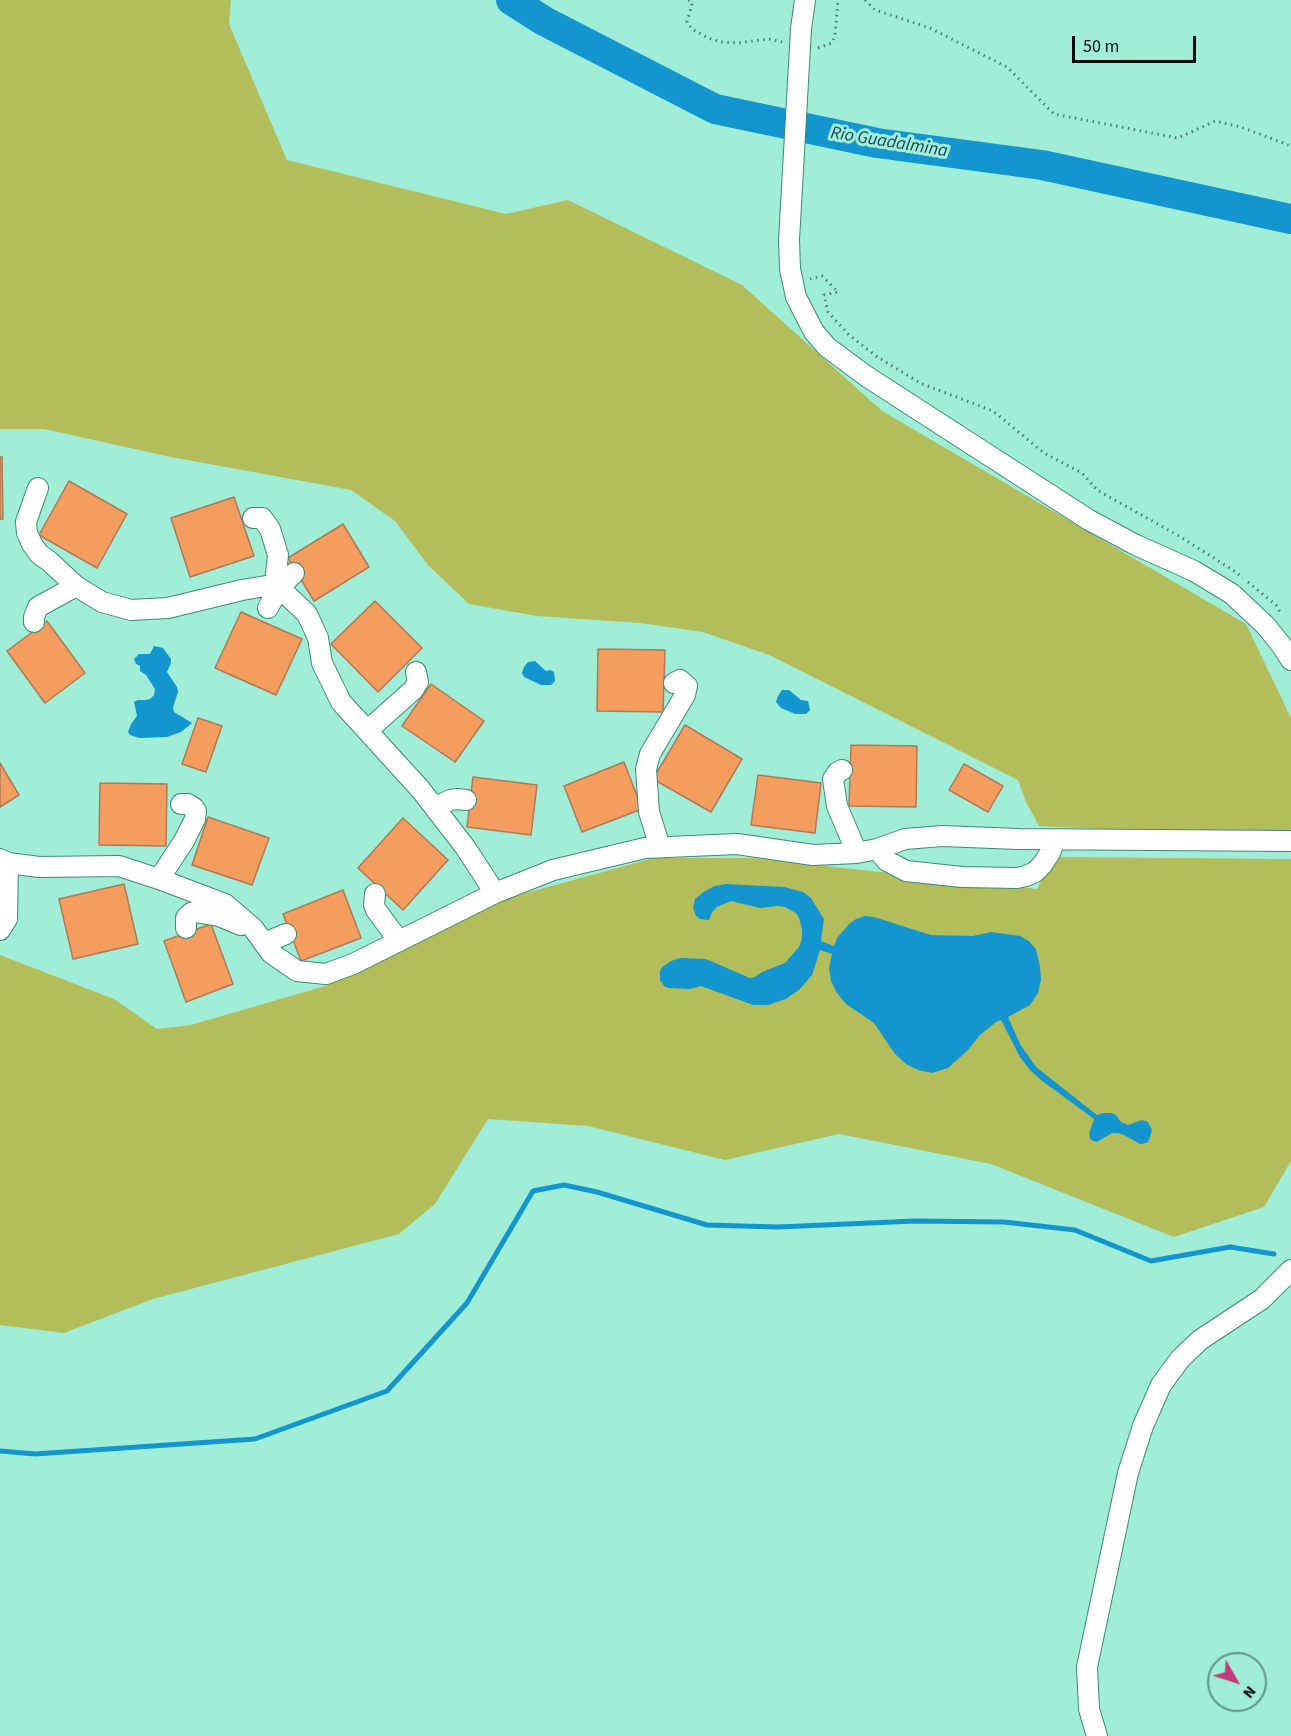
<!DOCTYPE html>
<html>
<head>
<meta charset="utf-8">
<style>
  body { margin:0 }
  #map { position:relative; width:1291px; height:1736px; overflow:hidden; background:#a0eed8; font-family:"Source Sans 3",sans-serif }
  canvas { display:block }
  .north { position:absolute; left:1207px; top:1652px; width:60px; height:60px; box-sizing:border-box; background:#a0eed8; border:2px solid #609586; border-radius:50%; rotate:129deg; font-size:16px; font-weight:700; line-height:24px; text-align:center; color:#000f0a }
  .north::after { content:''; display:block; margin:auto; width:21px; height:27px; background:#c23b7c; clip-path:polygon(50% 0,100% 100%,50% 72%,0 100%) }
  .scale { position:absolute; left:1072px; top:36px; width:124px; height:27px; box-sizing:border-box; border:3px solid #000f0a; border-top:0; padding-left:8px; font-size:18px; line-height:21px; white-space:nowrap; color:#000f0a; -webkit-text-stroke:4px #a0eed8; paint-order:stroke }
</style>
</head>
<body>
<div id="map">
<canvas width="1291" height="1736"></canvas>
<div class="north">N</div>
<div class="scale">50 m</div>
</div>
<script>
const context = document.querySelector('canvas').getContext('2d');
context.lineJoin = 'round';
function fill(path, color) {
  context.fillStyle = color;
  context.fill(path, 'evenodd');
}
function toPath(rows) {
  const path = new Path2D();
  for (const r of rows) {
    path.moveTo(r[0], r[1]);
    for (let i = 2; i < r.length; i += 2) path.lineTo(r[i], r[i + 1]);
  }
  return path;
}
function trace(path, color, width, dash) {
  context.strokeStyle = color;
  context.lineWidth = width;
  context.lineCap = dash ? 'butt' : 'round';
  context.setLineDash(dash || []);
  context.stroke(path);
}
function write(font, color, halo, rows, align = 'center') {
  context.font = font + ' "Source Sans 3",sans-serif';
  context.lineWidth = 6;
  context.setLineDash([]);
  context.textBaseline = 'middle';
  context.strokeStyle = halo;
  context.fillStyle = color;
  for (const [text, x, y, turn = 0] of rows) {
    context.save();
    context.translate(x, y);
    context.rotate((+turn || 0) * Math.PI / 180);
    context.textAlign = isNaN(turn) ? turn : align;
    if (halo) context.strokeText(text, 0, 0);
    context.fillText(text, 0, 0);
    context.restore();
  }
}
fill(toPath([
  [0,0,231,0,229,24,287,160,506,214,568,200,742,285,882,411,1246,624,1291,718,1291,831,1101,829,1039,826,1026,802,1018,780,769,655,703,632,640,623,537,616,469,604,428,565,395,521,351,490,171,457,44,429,0,429],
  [1054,857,1291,859,1291,1161,1264,1207,1174,1237,991,1164,839,1134,725,1160,588,1126,488,1119,435,1204,399,1234,153,1299,64,1333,0,1325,0,955,114,999,157,1029,191,1025,325,986,504,899,654,858,752,858,1037,889]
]), '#b3be5a');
fill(toPath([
  [154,646,163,648,171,659,171,663,167,672,177,687,178,692,173,707,174,712,192,723,181,732,167,737,139,738,130,735,128,732,131,724,137,716,134,702,138,700,146,700,150,699,154,695,155,689,146,675,140,671,140,666,136,664,134,659,139,654,150,654],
  [535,661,546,671,550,670,554,672,555,681,551,685,541,685,524,677,522,673,524,667,528,662],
  [782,690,789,690,801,700,808,701,810,710,806,714,795,714,781,708,776,702,778,696],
  [726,884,784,887,803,892,811,898,824,919,821,941,834,946,837,938,849,924,856,919,865,916,874,917,931,935,973,936,991,932,1020,936,1029,941,1036,949,1040,966,1041,980,1038,993,1030,1005,1008,1017,1020,1044,1036,1067,1097,1115,1103,1113,1112,1113,1116,1115,1121,1122,1128,1125,1142,1120,1148,1122,1152,1130,1149,1140,1147,1143,1140,1144,1124,1135,1118,1133,1112,1133,1097,1142,1091,1140,1089,1134,1094,1119,1041,1080,1030,1070,1020,1057,1001,1020,996,1022,980,1035,968,1050,948,1068,932,1073,918,1070,906,1064,895,1054,874,1023,846,1004,837,993,831,981,829,968,832,954,820,950,812,975,800,989,786,999,768,1005,753,1005,701,986,690,989,669,988,665,987,660,980,660,971,662,967,671,961,680,958,706,959,750,978,755,977,762,972,785,963,799,947,802,938,802,929,799,918,796,913,785,907,778,906,760,908,731,901,717,907,712,912,709,920,700,919,696,916,693,908,695,899,705,891,715,886]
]), '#1396cf');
trace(toPath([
  [0,1451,35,1454,255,1439,387,1391,467,1303,533,1191,564,1185,597,1192,707,1225,778,1227,915,1221,1004,1222,1075,1230,1151,1261,1230,1247,1274,1254]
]), '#1396cf', 5);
trace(toPath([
  [511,0,544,21,715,109,877,143,1042,165,1291,219]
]), '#1396cf', 30);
const building = toPath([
  [0,457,2,457,3,519,0,519,0,457],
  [69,481,127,514,97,568,39,535,69,481],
  [234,497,254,556,190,577,171,518,234,497],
  [343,524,369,567,314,601,288,558,343,524],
  [375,601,422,648,378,692,331,644,375,601],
  [241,612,302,639,276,695,215,668,241,612],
  [47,621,85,673,45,703,7,651,47,621],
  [598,649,665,650,663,712,597,711,598,649],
  [431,684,484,721,455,762,402,726,431,684],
  [198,718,222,726,206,772,182,764,198,718],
  [685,725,742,759,711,812,653,779,685,725],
  [851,745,917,746,916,807,849,806,851,745],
  [624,762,642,809,582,832,564,786,624,762],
  [0,763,19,795,0,807,0,763],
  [964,764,1003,786,988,812,949,790,964,764],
  [758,775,821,783,815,833,751,825,758,775],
  [473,777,537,785,531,835,467,827,473,777],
  [100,783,167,784,166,846,99,845,100,783],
  [208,817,269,838,252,885,192,865,208,817],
  [403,818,448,860,403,910,358,868,403,818],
  [124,884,138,944,73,959,59,899,124,884],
  [343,890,361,938,301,961,283,914,343,890],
  [211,924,233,984,186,1002,164,941,211,924]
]);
fill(building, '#f59d5e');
trace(building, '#ae7956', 1.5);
const minor = toPath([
  [801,29,805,0],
  [789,240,790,269,796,297,814,332,827,347,866,376,1089,520,1136,545,1194,571,1232,594,1266,626,1282,646,1291,660],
  [38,488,26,522,27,533,32,544,39,554,49,561,76,586,102,602,131,610,168,608,242,590,266,586,278,589,288,596,307,614,318,638,322,663,341,702,421,790,465,847,495,893],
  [253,518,262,518,270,529,278,555,276,573,278,589],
  [268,608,278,589,294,573],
  [34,622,34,617,38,607,76,586],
  [368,730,413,690,418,682,416,672],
  [842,770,838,772,833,779,837,806,857,853],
  [437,811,442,804,450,800,458,799,466,800],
  [660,847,649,812,646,769,650,754,685,695,687,686,680,680,674,683],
  [877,849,887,861,906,871,962,877,1017,878,1026,876,1035,872,1042,865,1050,853,1055,840],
  [0,859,8,863,39,867,119,866,159,879,225,904,253,928,271,953,297,971,326,974,353,964,495,893,553,870,645,848,737,844,813,855,857,853,877,849,905,839,942,836,1018,839,1291,841],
  [159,879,184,841,195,819,196,811,194,808,188,804,181,804],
  [375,894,374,905,376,910,399,941],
  [186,928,186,918,191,913,195,912,219,916,241,925],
  [0,930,7,919,8,863],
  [264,943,286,934],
  [1097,1736,1089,1709,1087,1667,1128,1473,1143,1426,1161,1385,1180,1359,1200,1340,1262,1299,1291,1270]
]);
trace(minor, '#3c8a77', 22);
trace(toPath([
  [688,0,690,0,692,5,687,22,692,29,708,38,721,42,737,43,769,39,782,42],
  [865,0,875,10,930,28,1007,67,1054,114,1178,138,1215,121,1241,127,1291,146],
  [818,48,832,43,835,35,838,0],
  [810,279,822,276,838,292,824,295,828,312,849,335,876,356,920,383,993,411,1044,453,1082,473,1097,490,1179,536,1233,570,1243,578],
  [1248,582,1276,605,1281,614]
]), '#4f7e70', 3, [1.5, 4.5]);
trace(minor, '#fff', 20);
const minorBridge = toPath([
  [789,240,801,29]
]);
trace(minorBridge, '#3c8a77', 22, []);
trace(minorBridge, '#fff', 20);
write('italic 18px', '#15445c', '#a0eed8', [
  ["Rio Guadalmina",889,143,9]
]);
</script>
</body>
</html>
